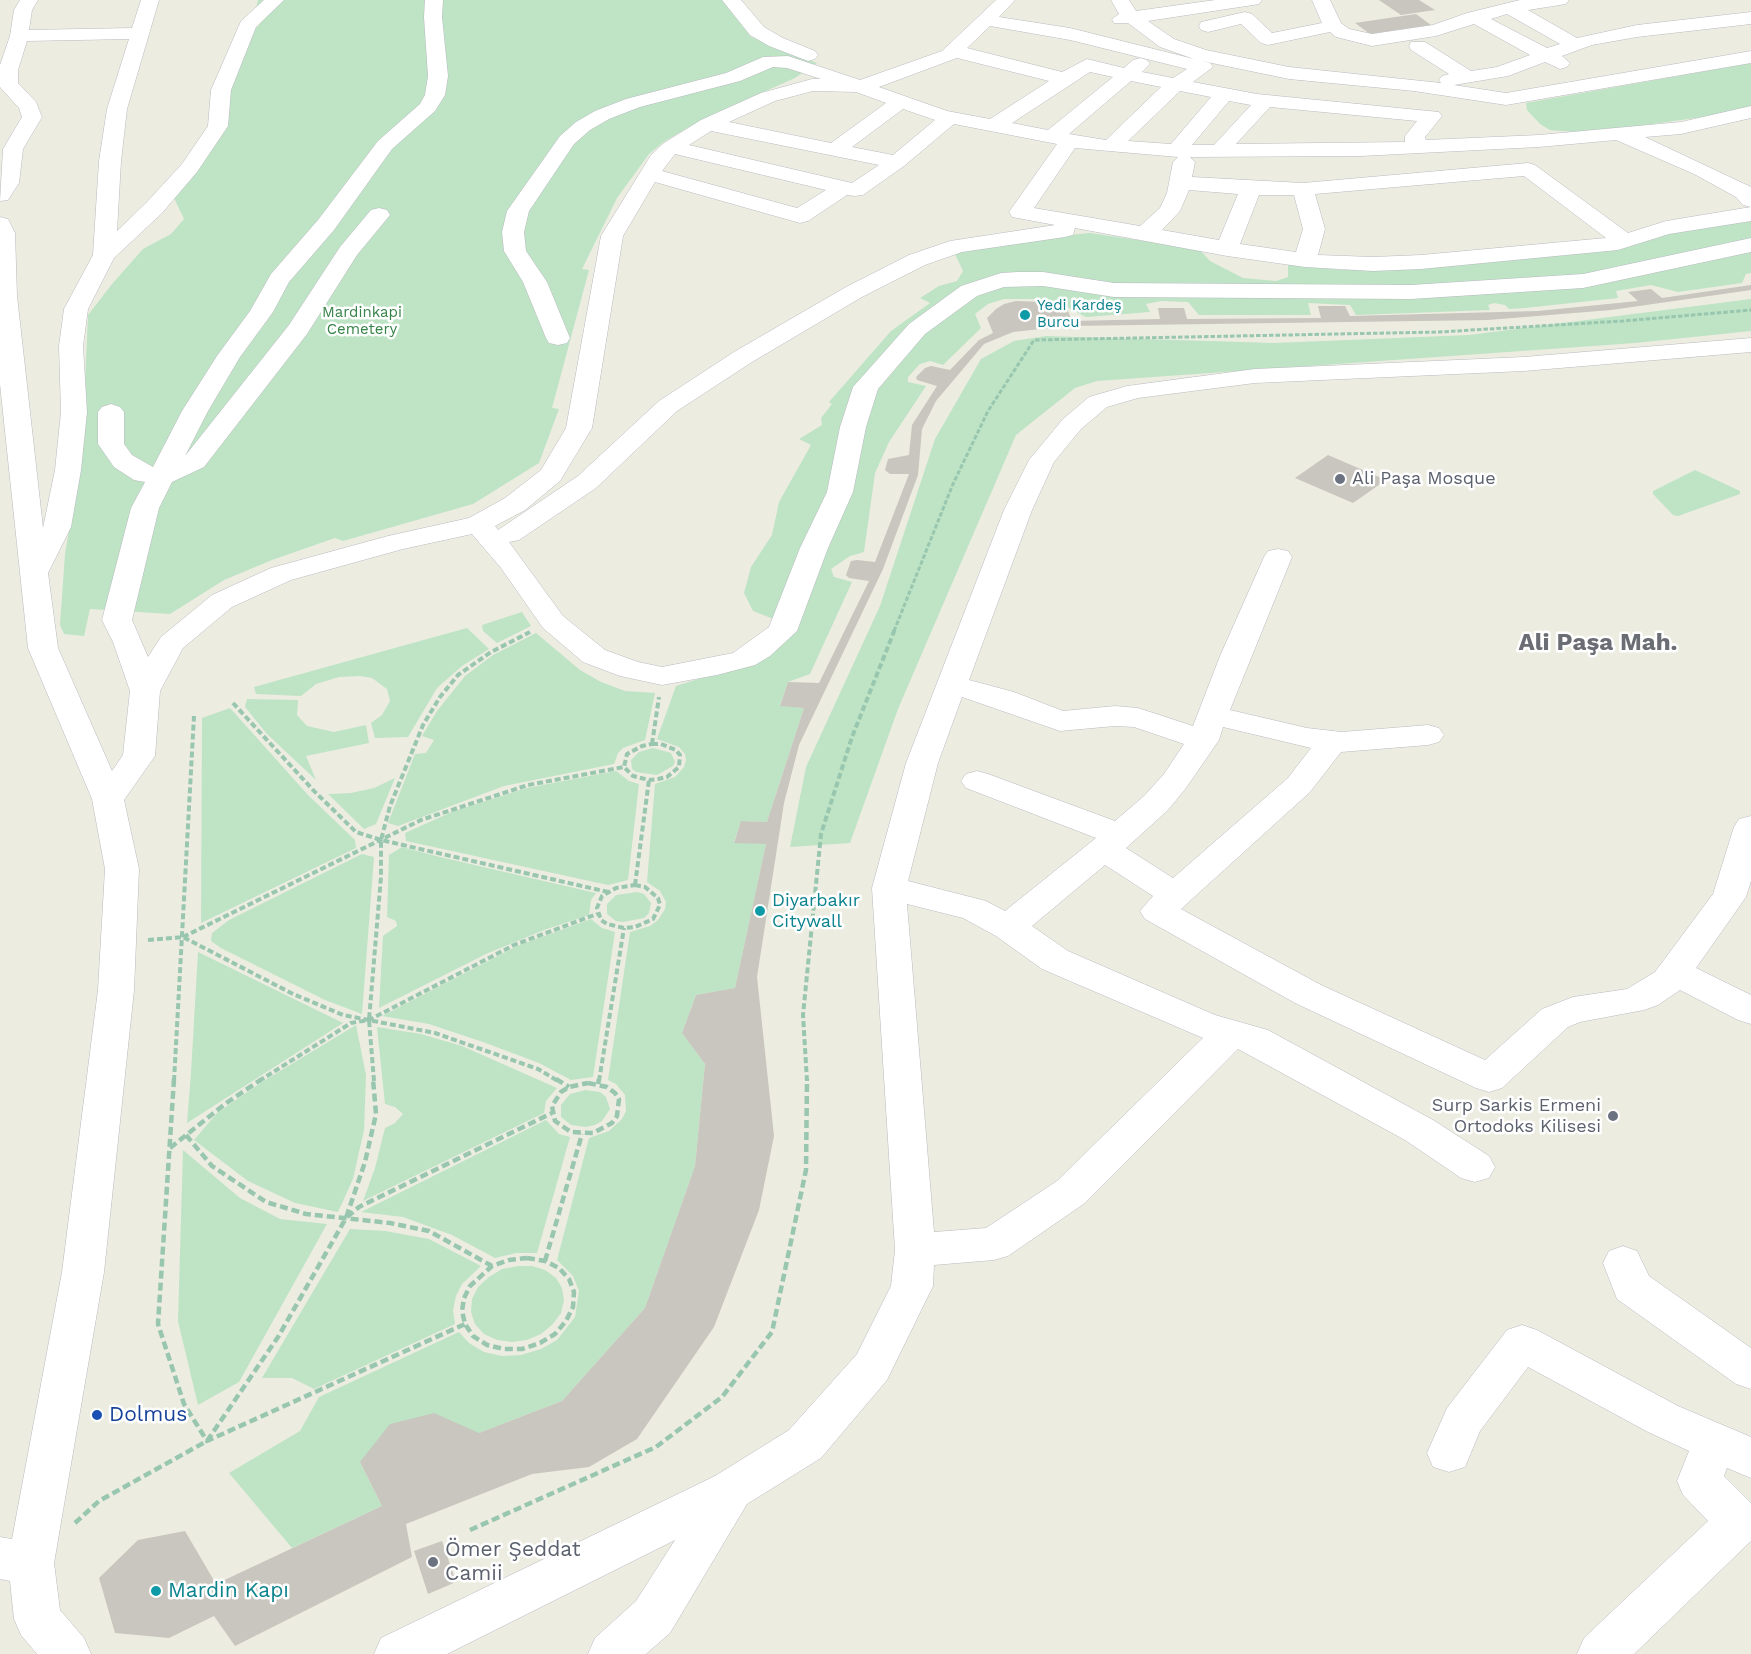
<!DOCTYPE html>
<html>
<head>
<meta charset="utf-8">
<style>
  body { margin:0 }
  canvas { display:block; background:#ecece1 }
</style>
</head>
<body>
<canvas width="1751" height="1654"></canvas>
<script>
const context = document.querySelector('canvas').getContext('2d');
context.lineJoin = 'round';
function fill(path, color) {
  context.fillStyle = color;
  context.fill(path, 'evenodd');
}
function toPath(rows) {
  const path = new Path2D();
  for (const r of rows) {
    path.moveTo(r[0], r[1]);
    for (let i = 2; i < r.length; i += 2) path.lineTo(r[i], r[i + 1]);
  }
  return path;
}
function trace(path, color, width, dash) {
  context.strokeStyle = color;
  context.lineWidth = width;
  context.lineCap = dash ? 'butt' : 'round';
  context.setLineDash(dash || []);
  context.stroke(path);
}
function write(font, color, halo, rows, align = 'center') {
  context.font = font + ' "Work Sans",sans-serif';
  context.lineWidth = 5;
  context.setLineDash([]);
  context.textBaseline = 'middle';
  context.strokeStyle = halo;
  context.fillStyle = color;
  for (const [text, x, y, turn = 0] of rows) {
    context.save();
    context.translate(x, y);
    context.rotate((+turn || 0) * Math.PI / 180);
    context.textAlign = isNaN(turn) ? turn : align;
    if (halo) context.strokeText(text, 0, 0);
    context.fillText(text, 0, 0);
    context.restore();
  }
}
fill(toPath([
  [258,0,723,0,751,37,817,63,795,78,705,118,665,141,649,154,617,198,582,269,589,270,552,408,559,409,539,463,473,504,343,541,335,538,272,560,224,580,170,614,90,609,84,636,64,634,60,625,65,554,82,453,88,315,112,284,143,249,171,234,184,219,174,198,228,92,252,33,263,20,255,12],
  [1751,63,1751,106,1724,114,1631,127,1575,132,1550,130,1540,124,1527,110,1526,103],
  [1751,219,1751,273,1746,274,1742,283,1678,292,1651,285,1616,291,1618,298,1525,308,1509,309,1505,305,1494,303,1488,305,1490,310,1356,315,1350,305,1308,303,1311,315,1199,315,1188,302,1161,301,1146,304,1150,312,1086,317,1065,306,1041,299,1004,299,988,304,975,314,981,328,943,365,930,361,920,364,908,377,908,382,926,386,889,442,875,473,864,552,850,556,831,569,834,577,852,582,810,674,788,682,780,705,804,708,767,822,741,821,734,842,766,844,735,988,696,995,682,1033,705,1064,695,1166,645,1308,562,1401,479,1433,360,1462,382,1506,292,1548,229,1473,300,1431,319,1397,459,1332,469,1343,484,1352,502,1356,521,1355,541,1349,557,1340,575,1317,579,1291,573,1276,557,1260,589,1138,609,1131,622,1119,626,1111,625,1095,616,1084,608,1080,630,932,650,926,658,920,665,909,666,902,660,891,647,882,655,784,675,777,684,767,686,760,685,754,679,747,657,739,676,686,717,673,760,655,776,620,753,611,744,593,751,567,772,535,779,502,811,445,799,439,822,425,821,418,832,404,829,402,891,331,930,303,920,298,939,286,957,281,963,271,954,252,1027,239,1090,233,1199,249,1210,261,1243,278,1276,281,1288,277,1288,264,1341,270,1409,267],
  [1751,299,1751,331,1635,343,1097,381,1075,388,1016,435,898,709,850,843,790,847,806,767,880,606,935,439,981,359,1014,341,1046,336,1274,343,1469,335],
  [1695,470,1740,491,1740,494,1678,516,1673,515,1653,494,1653,491],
  [522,612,531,626,497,643,483,631,482,625],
  [467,628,489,649,462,666,437,688,408,737,375,738,371,723,382,715,390,701,387,689,372,678,360,676,339,677,316,684,301,696,256,694,254,687],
  [536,633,580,670,601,682,625,691,655,693,645,740,623,748,618,753,614,764,504,786,398,826,388,823,415,754,426,753,434,740,422,736,437,711,465,676,493,655],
  [247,699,298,700,297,715,307,726,334,732,366,725,369,743,306,756,316,780,267,734,245,707],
  [230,708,308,795,355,840,356,848,201,923,202,718],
  [653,748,671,753,675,762,673,766,657,775,636,772,632,769,631,760,639,752],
  [616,771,629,781,639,784,628,880,608,885,406,841,405,833,454,811,527,788],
  [395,778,376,824,364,829,328,794,351,793,374,788],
  [402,847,440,857,596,893,591,900,589,915,544,930,486,954,379,1008,383,936,397,926,396,921,387,917,389,855],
  [362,854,374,857,362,1014,325,1000,221,948,211,941,212,933,229,920],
  [637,892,644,894,651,903,649,913,644,918,623,922,616,921,607,914,607,904,616,895],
  [591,919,602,928,615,932,593,1077,571,1080,539,1063,483,1042,429,1024,382,1016,517,946],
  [198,952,343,1023,187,1123,191,1073],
  [356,1025,366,1075,364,1130,353,1179,338,1212,295,1203,248,1181,194,1140,217,1113,262,1082],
  [377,1027,421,1034,462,1046,557,1088,546,1101,544,1113,363,1201,375,1168,385,1128,395,1123,403,1114,395,1107,385,1104],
  [585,1090,600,1092,606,1097,610,1109,602,1121,595,1125,586,1127,571,1125,561,1117,561,1105,570,1094],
  [546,1120,559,1134,570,1137,537,1253,516,1253,495,1258,452,1235,403,1217,361,1212],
  [183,1150,240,1198,280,1219,327,1224,239,1382,198,1405,178,1321],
  [350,1229,385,1231,429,1239,481,1266,462,1284,456,1296,453,1310,455,1324,314,1389,292,1378,262,1378],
  [518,1266,532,1266,545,1270,556,1278,562,1288,564,1300,561,1313,553,1324,541,1334,527,1340,512,1342,497,1340,484,1334,475,1324,471,1312,472,1299,478,1287,489,1277,502,1269]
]), '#bee4c5');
fill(toPath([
  [1379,0,1419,0,1435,10,1401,15],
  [1416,14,1431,25,1370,34,1355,23],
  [1751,285,1751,290,1611,310,1488,320,1068,326,1013,332,984,344,936,401,922,429,918,475,883,569,799,745,784,803,757,977,774,1136,759,1210,714,1327,637,1439,589,1467,532,1474,406,1524,412,1557,235,1646,214,1616,169,1638,115,1633,99,1578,138,1540,185,1531,216,1584,382,1506,360,1462,390,1424,434,1413,479,1433,562,1401,645,1308,695,1166,705,1064,682,1033,696,995,735,988,766,844,734,843,741,821,767,822,804,708,780,706,788,682,819,683,869,581,849,578,846,575,851,561,857,560,875,562,909,474,890,474,885,470,888,459,909,455,912,425,937,386,917,380,916,377,925,368,931,366,950,370,979,340,993,333,987,318,996,309,1004,304,1016,301,1044,302,1068,311,1072,321,1160,319,1158,308,1184,308,1187,319,1321,318,1318,306,1345,306,1350,316,1538,311,1638,301,1628,292,1651,289,1662,298],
  [1328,455,1386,480,1353,503,1295,478],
  [442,1541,456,1582,428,1594,414,1551]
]), '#c8c6be');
const minor = toPath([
  [20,0,38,0,32,10,29,30,132,28,141,0,159,0,127,109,121,161,117,231,146,203,182,164,208,126,211,90,241,21,264,0,284,0,256,27,231,90,228,126,197,172,162,213,114,258,88,309,83,346,87,412,81,470,71,527,48,573,58,648,112,771,123,755,130,691,113,642,102,620,131,508,145,482,134,480,114,467,98,444,98,412,102,407,111,404,120,407,124,412,124,444,132,455,153,467,182,411,217,356,250,311,271,274,318,220,378,141,420,104,425,95,428,76,424,17,425,0,443,0,442,17,448,76,445,95,435,111,392,149,334,230,289,282,273,312,240,357,208,411,185,456,289,325,340,247,371,210,379,208,387,210,390,215,357,255,307,334,204,467,172,482,159,508,132,620,148,657,161,637,212,595,271,568,388,536,469,518,505,498,541,470,566,428,601,236,651,155,664,143,701,120,761,93,812,79,821,79,787,68,773,67,740,81,640,107,609,119,590,130,574,144,529,211,524,232,526,251,547,282,570,338,567,343,558,345,549,343,546,338,523,282,504,251,502,232,507,211,560,136,576,122,595,111,626,99,726,73,763,57,788,56,860,80,942,51,996,0,1015,0,999,17,1070,28,1194,59,1160,47,1128,23,1114,23,1112,19,1119,14,1111,0,1129,0,1136,11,1215,0,1262,0,1259,4,1253,5,1148,21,1174,39,1206,50,1289,67,1441,83,1439,80,1442,76,1449,74,1411,50,1409,46,1411,42,1425,42,1471,71,1497,67,1530,55,1474,24,1436,36,1372,46,1336,37,1330,32,1268,45,1261,43,1241,24,1208,32,1201,30,1199,26,1201,22,1245,12,1252,14,1272,33,1322,23,1312,0,1330,0,1341,23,1349,29,1372,34,1433,25,1467,13,1520,0,1569,0,1566,4,1560,5,1528,10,1577,38,1637,25,1751,12,1751,24,1637,37,1592,45,1562,56,1570,63,1567,67,1560,69,1545,62,1508,76,1454,85,1506,93,1751,51,1751,63,1506,105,1414,91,1289,79,1202,61,1210,63,1213,67,1193,82,1257,94,1439,112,1442,116,1425,137,1426,140,1539,135,1681,122,1751,106,1751,118,1681,134,1645,137,1751,187,1751,207,1743,205,1736,197,1694,174,1616,140,1539,147,1361,156,1190,157,1195,162,1192,177,1303,183,1528,163,1535,165,1628,233,1666,221,1751,207,1751,221,1669,234,1618,250,1421,269,1373,271,1305,267,1227,256,1075,228,1073,235,1065,237,962,252,925,265,862,297,752,362,677,411,596,488,519,540,509,542,563,616,605,650,638,662,662,667,733,653,769,627,800,548,827,492,840,427,853,387,909,324,961,286,1001,273,1018,272,1043,272,1114,283,1411,285,1583,274,1751,238,1751,252,1583,288,1411,299,1114,297,1043,286,1004,287,977,296,925,334,878,389,866,427,853,492,828,548,797,631,770,656,755,665,717,675,662,685,620,676,583,662,543,628,501,568,472,534,403,549,291,580,232,607,183,648,160,691,155,756,124,800,139,869,134,990,104,1272,54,1563,60,1610,84,1638,91,1654,37,1654,21,1635,14,1619,10,1581,0,1579,0,1537,12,1539,62,1272,98,990,105,869,92,799,28,648,0,384,0,217,8,219,15,233,17,296,43,528,55,470,61,412,59,346,64,309,93,255,99,161,107,109,129,39,27,41,18,70,18,83,36,102,42,117,23,149,19,183,8,200,0,201,3,149,22,117,19,108,0,87,0,65,10,36,14,10,20,0],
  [1507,14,1560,44,1547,48,1491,19,1507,14],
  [990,26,1070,40,1187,69,1173,78,1142,72,1150,64,1147,60,1140,58,1133,60,1124,68,1087,59,1062,72,967,48,990,26],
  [957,58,1049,81,990,119,947,111,879,87,957,58],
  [1090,72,1113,77,1048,130,1012,123,1090,72],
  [1131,81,1161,87,1106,140,1069,134,1131,81],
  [813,91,856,92,886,103,831,143,729,122,775,101,813,91],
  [1180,91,1211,97,1171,144,1128,141,1180,91],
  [1229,101,1251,105,1214,145,1192,145,1229,101],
  [1270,107,1417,121,1405,136,1405,142,1236,144,1270,107],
  [903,109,935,120,893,155,852,147,903,109],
  [954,124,1057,144,1009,212,1012,217,1055,225,950,241,909,255,846,287,734,352,659,401,578,476,498,530,495,526,525,510,560,481,592,428,623,236,655,182,800,223,808,221,847,195,855,196,863,195,904,166,954,124],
  [711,131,879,165,852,183,689,145,711,131],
  [1075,148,1178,157,1173,162,1167,193,1160,208,1140,226,1034,208,1075,148],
  [675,154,826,190,797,208,662,171,675,154],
  [1524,176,1606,238,1421,255,1373,257,1318,255,1325,229,1315,194,1524,176],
  [1189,190,1238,194,1219,240,1162,230,1180,211,1189,190],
  [1259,195,1294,195,1303,229,1296,252,1240,244,1259,195],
  [722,0,741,0,764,27,783,38,815,51,818,55,815,59,808,61,769,46,750,35,722,0],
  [1751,338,1751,352,1524,371,1255,383,1138,398,1107,407,1081,429,1054,462,1032,510,969,680,1014,692,1063,711,1115,706,1138,708,1193,726,1220,656,1264,557,1268,551,1278,549,1288,551,1292,557,1230,710,1307,728,1342,732,1428,725,1439,728,1444,735,1439,742,1428,745,1341,752,1310,792,1181,909,1321,985,1485,1060,1542,1009,1573,997,1627,989,1655,972,1713,894,1734,827,1739,819,1751,816,1751,881,1746,897,1696,968,1751,995,1751,1024,1738,1020,1680,990,1658,1005,1644,1010,1580,1022,1568,1027,1502,1088,1489,1092,1476,1088,1295,1003,1145,919,1140,911,1153,896,1105,865,1032,926,1068,951,1215,1015,1268,1030,1433,1120,1489,1156,1495,1167,1489,1178,1475,1182,1461,1178,1405,1140,1238,1049,1085,1203,1008,1256,994,1260,934,1265,933,1286,887,1380,821,1458,747,1504,670,1633,646,1654,588,1654,595,1638,636,1601,675,1540,447,1654,374,1654,381,1638,715,1476,789,1430,857,1354,891,1286,895,1250,872,888,906,763,1004,510,1029,460,1063,419,1089,397,1127,386,1255,369,1524,357,1751,338],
  [962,697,1060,731,1115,726,1134,727,1184,744,1164,774,1144,796,1115,821,988,774,977,771,966,774,961,781,966,788,1096,838,1005,911,986,901,908,881,938,763,962,697],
  [1223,727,1311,748,1288,778,1173,878,1126,848,1168,810,1186,788,1219,740,1223,727],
  [907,904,963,918,996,936,1042,969,1203,1038,1057,1181,986,1228,934,1232,907,904],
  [1623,1246,1637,1251,1649,1276,1751,1348,1751,1389,1736,1384,1617,1299,1603,1263,1609,1251,1623,1246],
  [1522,1325,1537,1330,1678,1406,1751,1437,1751,1478,1727,1468,1724,1476,1751,1503,1751,1541,1634,1654,1577,1654,1584,1638,1708,1521,1683,1495,1677,1481,1689,1451,1648,1432,1528,1367,1480,1431,1465,1467,1449,1472,1433,1467,1427,1453,1447,1408,1507,1330,1522,1325]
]);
trace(minor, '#b9bac0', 1);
trace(toPath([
  [894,631,953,484,988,411,1034,340,1439,332,1623,321,1751,310]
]), '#98c6af', 3, [4.5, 2]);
trace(toPath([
  [233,703,314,791,356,832,381,840,608,892],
  [652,744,661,744,676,750,680,755,679,767,667,777,658,779,649,780,633,776,624,767,627,754,642,746,652,744],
  [652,744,659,697],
  [635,885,645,887,658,898,660,905,653,919,635,927,624,928,607,924,601,920,597,908,602,896,616,888,635,885],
  [635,885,649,780],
  [183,937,421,820,528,785,624,767],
  [148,940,183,937,293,994,343,1015,435,1033,538,1069,558,1081],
  [174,1081,194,716],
  [259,1081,351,1023,369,1020,514,945,597,914],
  [374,1081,369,1020,381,877,381,840,390,806,423,725,440,697,458,675,491,652,530,632],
  [599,1081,624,928],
  [807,1081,803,1015,821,834,852,737,895,629]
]), '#98c6af', 4, [6, 3]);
trace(toPath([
  [174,1079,158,1324,184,1404,207,1441,465,1324],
  [556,1079,569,1087],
  [588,1083,607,1087,615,1093,619,1099,617,1116,612,1123,593,1133,571,1132,555,1121,552,1106,561,1092,569,1087,588,1083],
  [598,1084,599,1079],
  [186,1135,212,1166,266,1202,306,1214,390,1223,429,1231,492,1266],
  [170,1148,225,1104,262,1079],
  [347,1217,359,1207,552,1113],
  [527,1258,545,1261,559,1268,569,1279,574,1292,573,1307,566,1321,555,1334,540,1343,522,1349,504,1349,487,1345,473,1336,465,1324,462,1311,464,1298,470,1286,492,1266,509,1260,527,1258],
  [545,1261,582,1134],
  [75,1523,99,1501,207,1441,278,1337,346,1218,365,1162,376,1114,373,1079],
  [470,1530,656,1447,722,1397,772,1332,806,1170,807,1079]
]), '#98c6af', 4.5, [8, 4]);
fill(minor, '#fff');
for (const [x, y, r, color] of [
  [1025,315,6,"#0f9aa8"],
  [1340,479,6,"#6b7280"],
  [760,911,6,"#0f9aa8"],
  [1613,1116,6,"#6b7280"],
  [97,1415,6,"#1a4fb4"],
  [433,1562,6,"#6b7280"],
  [156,1591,6,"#0f9aa8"]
]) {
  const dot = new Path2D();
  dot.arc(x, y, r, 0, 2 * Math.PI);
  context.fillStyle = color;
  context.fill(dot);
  trace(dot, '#fff', 2);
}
write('15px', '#0d838f', '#fff', [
  ["Yedi Kardeş",1037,306],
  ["Burcu",1037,323]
], 'left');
write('15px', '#378349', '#fff', [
  ["Mardinkapi",362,313],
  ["Cemetery",362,330]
]);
write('18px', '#5b616d', '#fff', [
  ["Ali Paşa Mosque",1352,479],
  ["Surp Sarkis Ermeni",1601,1106,"right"],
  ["Ortodoks Kilisesi",1601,1127,"right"]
], 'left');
write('18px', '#0d838f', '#fff', [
  ["Diyarbakır",772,901],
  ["Citywall",772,922]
], 'left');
write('21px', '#164399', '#fff', [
  ["Dolmus",109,1415]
], 'left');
write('21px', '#5b616d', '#fff', [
  ["Ömer Şeddat",445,1550],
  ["Camii",445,1574]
], 'left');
write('21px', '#0d838f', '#fff', [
  ["Mardin Kapı",168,1591]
], 'left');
write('bold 24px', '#6b6d74', '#fff', [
  ["Ali Paşa Mah.",1598,643]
]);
</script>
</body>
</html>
